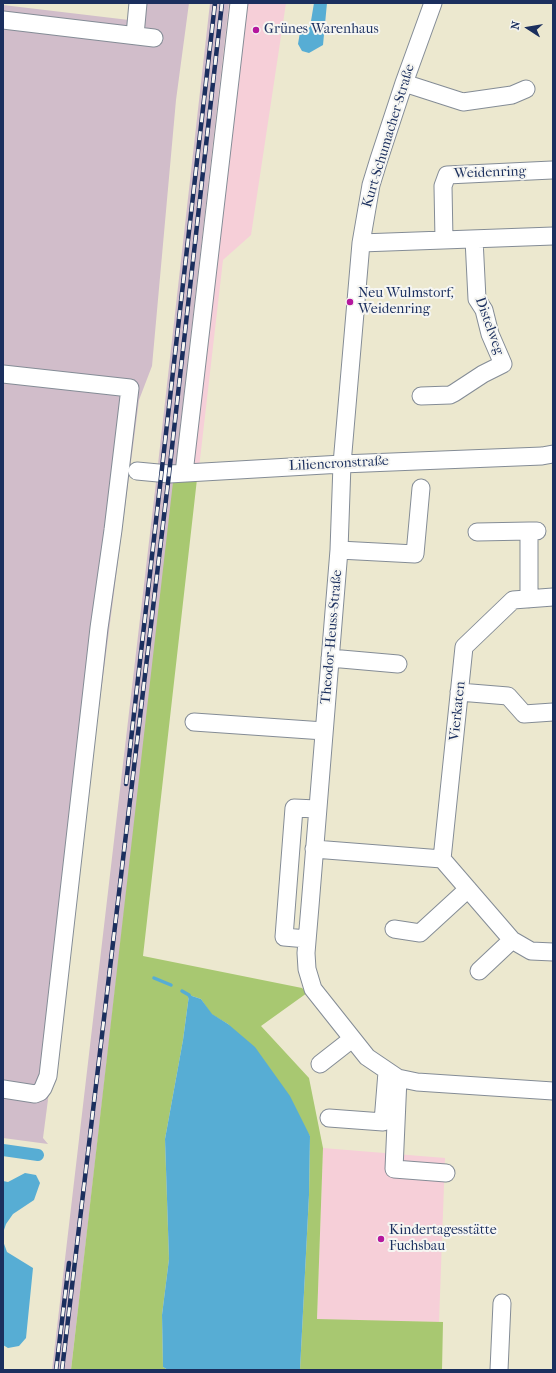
<!DOCTYPE html>
<html>
<head>
<meta charset="utf-8">
<style>
  body { margin:0 }
  #map { position:relative; width:556px; height:1373px; overflow:hidden; background:#ece8cf; font-family:"IM FELL French Canon",serif }
  canvas { display:block }
  .frame { position:absolute; inset:0; border:4px solid #1b2f5e; pointer-events:none }
  .north { position:absolute; left:508px; top:8px; width:40px; height:40px; -webkit-text-stroke:3px #f6f6f2; paint-order:stroke; rotate:282deg; font-size:11px; font-weight:700; line-height:16px; text-align:center; color:#1b2f5e }
  .north::after { content:''; display:block; margin:auto; width:14px; height:18px; background:#1b2f5e; clip-path:polygon(50% 0,100% 100%,50% 72%,0 100%) }
</style>
</head>
<body>
<div id="map">
<canvas width="556" height="1373"></canvas>
<div class="frame"></div>
<div class="north">N</div>
</div>
<script>
const context = document.querySelector('canvas').getContext('2d');
context.lineJoin = 'round';
function fill(path, color) {
  context.fillStyle = color;
  context.fill(path, 'evenodd');
}
function toPath(rows) {
  const path = new Path2D();
  for (const r of rows) {
    path.moveTo(r[0], r[1]);
    for (let i = 2; i < r.length; i += 2) path.lineTo(r[i], r[i + 1]);
  }
  return path;
}
function trace(path, color, width, dash) {
  context.strokeStyle = color;
  context.lineWidth = width;
  context.lineCap = dash ? 'butt' : 'round';
  context.setLineDash(dash || []);
  context.stroke(path);
}
function write(font, color, halo, rows, align = 'center') {
  context.font = font + ' "IM FELL French Canon",serif';
  context.lineWidth = 4;
  context.setLineDash([]);
  context.textBaseline = 'middle';
  context.strokeStyle = halo;
  context.fillStyle = color;
  for (const [text, x, y, turn = 0] of rows) {
    context.save();
    context.translate(x, y);
    context.rotate((+turn || 0) * Math.PI / 180);
    context.textAlign = isNaN(turn) ? turn : align;
    if (halo) context.strokeText(text, 0, 0);
    context.fillText(text, 0, 0);
    context.restore();
  }
}
fill(toPath([
  [229,3,286,3,251,235,223,260,199,468,175,468],
  [323,1148,445,1158,439,1322,317,1320]
]), '#f6cfd8');
fill(toPath([
  [130,3,189,3,176,100,152,366,139,400,43,1138,48,1144,3,1138,3,5,129,20],
  [210,3,229,3,148,707,71,1370,52,1370,156,482]
]), '#d1bdca');
fill(toPath([
  [197,479,143,956,302,988,307,993,261,1026,309,1078,323,1148,317,1319,443,1322,442,1370,300,1370,309,1195,310,1136,228,1024,211,1014,201,999,189,995,183,1040,165,1139,169,1259,162,1315,163,1367,168,1370,71,1370,173,482]
]), '#a8c871');
fill(toPath([
  [314,3,327,3,323,45,309,53,302,51,298,44,300,32,310,27],
  [189,995,201,999,212,1014,228,1024,255,1047,290,1096,310,1136,309,1195,300,1370,168,1370,163,1367,162,1315,169,1259,165,1139,183,1040],
  [25,1173,36,1175,40,1183,34,1200,13,1214,6,1224,3,1233,3,1181,8,1182],
  [3,1241,7,1252,33,1268,26,1338,19,1346,8,1348,3,1345]
]), '#57add4');
trace(toPath([
  [154,978,171,985],
  [182,991,189,995,191,999]
]), '#57add4', 3.5);
trace(toPath([
  [3,1150,38,1155]
]), '#57add4', 12);
const minor = toPath([
  [433,3,404,83,379,159,371,185,361,243,342,464,339,550,310,906,306,953,307,969,313,989,367,1057,398,1078,417,1082,553,1091],
  [3,20,154,38],
  [135,35,138,3],
  [404,83,463,102,512,95,526,89],
  [444,240,443,186,447,175,552,170],
  [361,243,553,236],
  [3,374,130,388,113,530,99,628,48,1076,43,1088,40,1092,35,1094,3,1089],
  [421,396,450,395,454,393,483,374,503,364,490,334,484,310,477,299,474,239],
  [137,471,169,474,342,464,542,456,553,454],
  [184,473,239,3],
  [477,532,529,531],
  [339,550,415,554,421,488],
  [529,599,529,531,537,531],
  [330,658,398,664],
  [459,692,508,696,524,714,553,712],
  [194,722,324,731],
  [314,849,442,859,512,940,531,951,553,952],
  [442,859,464,647,513,600,553,597],
  [394,929,420,933,468,889],
  [307,939,284,937,294,808,317,809],
  [479,971,512,940],
  [320,1064,352,1039],
  [398,1078,394,1169,446,1173],
  [329,1118,383,1122,387,1072],
  [499,1370,502,1303]
]);
trace(minor, '#848c96', 19);
trace(minor, '#fff', 17);
const rail = toPath([
  [126,784,215,3],
  [56,1370,69,1263],
  [62,1370,169,474,222,3]
]);
trace(rail, '#1b2f5e', 4.5);
trace(rail, '#f6f6f2', 3, [9]);
for (const [x, y, r, color] of [
  [256,30,4,"#b5179e"],
  [350,302,4,"#b5179e"],
  [381,1239,4,"#b5179e"]
]) {
  const dot = new Path2D();
  dot.arc(x, y, r, 0, 2 * Math.PI);
  context.fillStyle = color;
  context.fill(dot);
  trace(dot, '#f6f6f2', 1.5);
}
write('14px', '#1b2f5e', '#f6f6f2', [
  ["Grünes Warenhaus",264,30],
  ["Neu Wulmstorf,",358,294],
  ["Weidenring",358,310],
  ["Kindertagesstätte",389,1231],
  ["Fuchsbau",389,1247]
], 'left');
write('14px', '#1b2f5e', '#f6f6f2', [
  ["Kurt-Schumacher-Straße",389,136,-73],
  ["Weidenring",490,173,-2],
  ["Distelweg",489,326,70],
  ["Liliencronstraße",339,464,-3],
  ["Theodor-Heuss-Straße",332,637,-85],
  ["Vierkaten",458,711,-84]
]);
</script>
</body>
</html>
